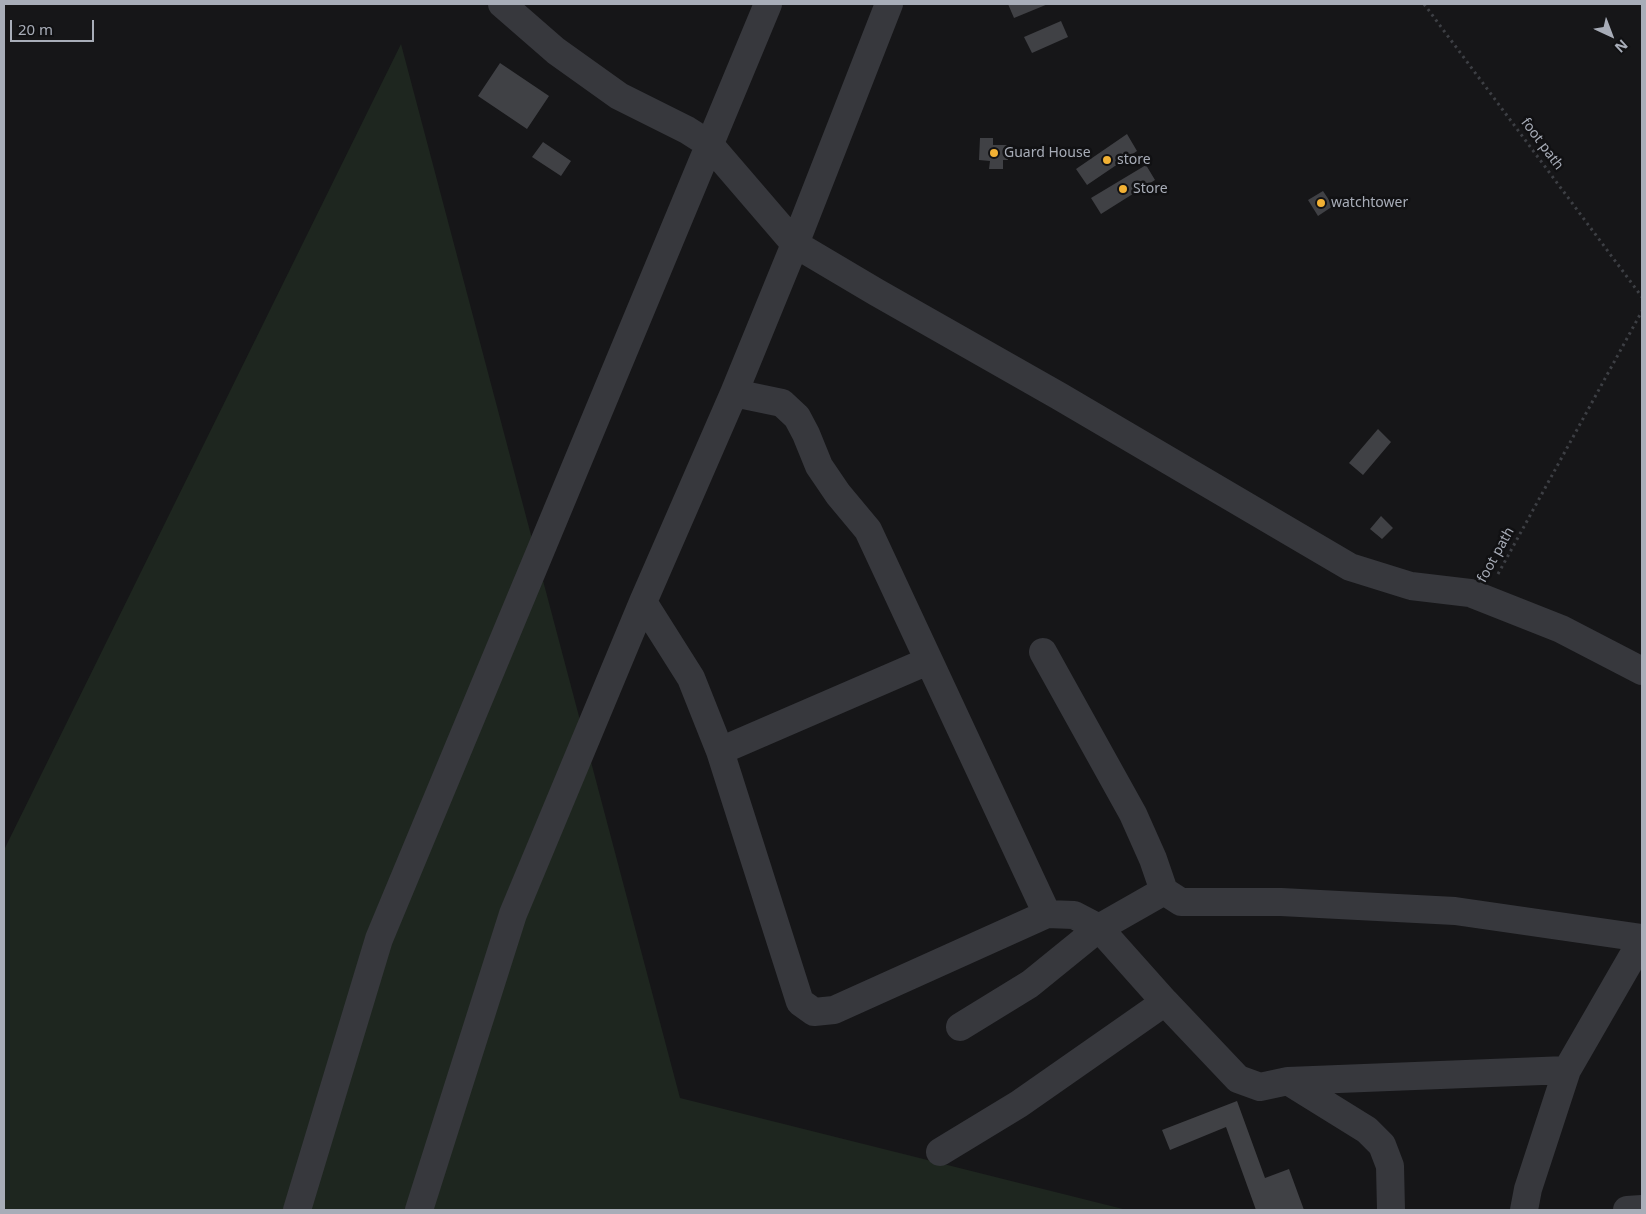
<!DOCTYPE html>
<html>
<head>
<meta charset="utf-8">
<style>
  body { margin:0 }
  #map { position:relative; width:1646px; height:1214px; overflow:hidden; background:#161618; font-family:"Noto Sans",sans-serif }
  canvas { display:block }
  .frame { position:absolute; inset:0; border:5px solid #a8adb8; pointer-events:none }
  .north { position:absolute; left:1586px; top:10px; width:50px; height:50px; -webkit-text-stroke:4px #111113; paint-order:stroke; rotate:137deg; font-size:14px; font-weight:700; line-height:20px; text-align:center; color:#a8adb8 }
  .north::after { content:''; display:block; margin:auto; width:18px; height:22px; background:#a8adb8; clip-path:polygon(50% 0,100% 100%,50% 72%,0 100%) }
  .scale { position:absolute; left:10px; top:20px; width:84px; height:22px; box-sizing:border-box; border:2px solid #a8adb8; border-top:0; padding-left:6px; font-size:15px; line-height:18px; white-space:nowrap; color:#a8adb8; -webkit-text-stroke:4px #111113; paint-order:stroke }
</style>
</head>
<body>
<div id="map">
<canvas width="1646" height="1214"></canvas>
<div class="frame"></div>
<div class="north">N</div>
<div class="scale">20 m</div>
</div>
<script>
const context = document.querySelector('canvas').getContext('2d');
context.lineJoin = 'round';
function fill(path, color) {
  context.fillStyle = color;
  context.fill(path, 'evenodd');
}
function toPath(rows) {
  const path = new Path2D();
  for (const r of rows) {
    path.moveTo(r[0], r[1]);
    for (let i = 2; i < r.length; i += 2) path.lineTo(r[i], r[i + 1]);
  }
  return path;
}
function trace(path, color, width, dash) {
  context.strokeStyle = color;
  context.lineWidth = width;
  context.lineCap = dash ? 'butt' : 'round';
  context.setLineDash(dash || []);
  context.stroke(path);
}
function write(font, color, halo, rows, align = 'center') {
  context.font = font + ' "Noto Sans",sans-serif';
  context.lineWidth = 5;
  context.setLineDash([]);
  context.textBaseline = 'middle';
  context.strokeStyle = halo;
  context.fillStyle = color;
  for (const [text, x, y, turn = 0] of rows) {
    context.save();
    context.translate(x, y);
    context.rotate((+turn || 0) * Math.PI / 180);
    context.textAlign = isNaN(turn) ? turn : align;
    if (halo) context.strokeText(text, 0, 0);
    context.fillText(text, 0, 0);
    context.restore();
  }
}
fill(toPath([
  [401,44,680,1098,1127,1210,4,1210,4,850]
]), '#1e261f');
fill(toPath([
  [1008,4,1048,4,1014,18],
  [1061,21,1068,37,1032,53,1024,37],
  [500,63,549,96,527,129,478,96],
  [1127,134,1137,151,1087,185,1076,169],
  [980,138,993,138,993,145,1009,145,1008,160,1003,160,1003,169,989,169,990,161,979,160],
  [543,142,571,161,561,176,532,157],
  [1146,165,1155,180,1101,214,1091,198],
  [1323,191,1333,206,1318,216,1308,200],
  [1378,429,1391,442,1363,475,1349,463],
  [1381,516,1393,528,1382,539,1370,529],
  [1237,1101,1265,1178,1289,1169,1304,1210,1256,1210,1226,1127,1170,1150,1162,1130]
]), '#404145');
trace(toPath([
  [1424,4,1642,297],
  [1498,574,1642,311]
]), '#3d3f44', 3, [2.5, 4]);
trace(toPath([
  [502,4,556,51,619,96,687,130,709,144,795,244,876,292,1059,396,1350,567,1411,586,1470,593,1561,629,1642,671],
  [734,393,782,403,797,417,806,434,819,466,838,494,868,530,1047,914],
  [643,602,691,678,720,751,800,1002,814,1012,834,1010,1047,914,1074,915,1099,928,1164,891,1181,902,1281,902,1455,911,1642,938],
  [1043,652,1133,814,1153,859,1164,891],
  [720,751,928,661],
  [960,1027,1030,984,1099,928,1165,1002,1238,1079,1260,1087,1288,1081,1567,1070],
  [1288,1081,1367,1130,1382,1145,1390,1166,1391,1210],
  [940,1152,1019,1104,1165,1002],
  [297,1210,379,939,768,4],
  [419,1210,513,914,643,602,734,393,795,244,889,4],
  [1524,1210,1528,1189,1567,1070,1642,940],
  [1627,1210,1642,1209]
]), '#37383d', 28);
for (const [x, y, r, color] of [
  [994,153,5,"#f2b134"],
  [1107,160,5,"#f2b134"],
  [1123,189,5,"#f2b134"],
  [1321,203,5,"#f2b134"]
]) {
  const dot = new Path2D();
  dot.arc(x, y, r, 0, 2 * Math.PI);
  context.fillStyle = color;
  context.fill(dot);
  trace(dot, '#111113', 2);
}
write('14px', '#a8adb8', '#111113', [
  ["foot path",1542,144,53],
  ["foot path",1496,555,-61]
]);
write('14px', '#a8adb8', '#111113', [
  ["Guard House",1004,153],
  ["store",1117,160],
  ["Store",1133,189],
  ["watchtower",1331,203]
], 'left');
</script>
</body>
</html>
